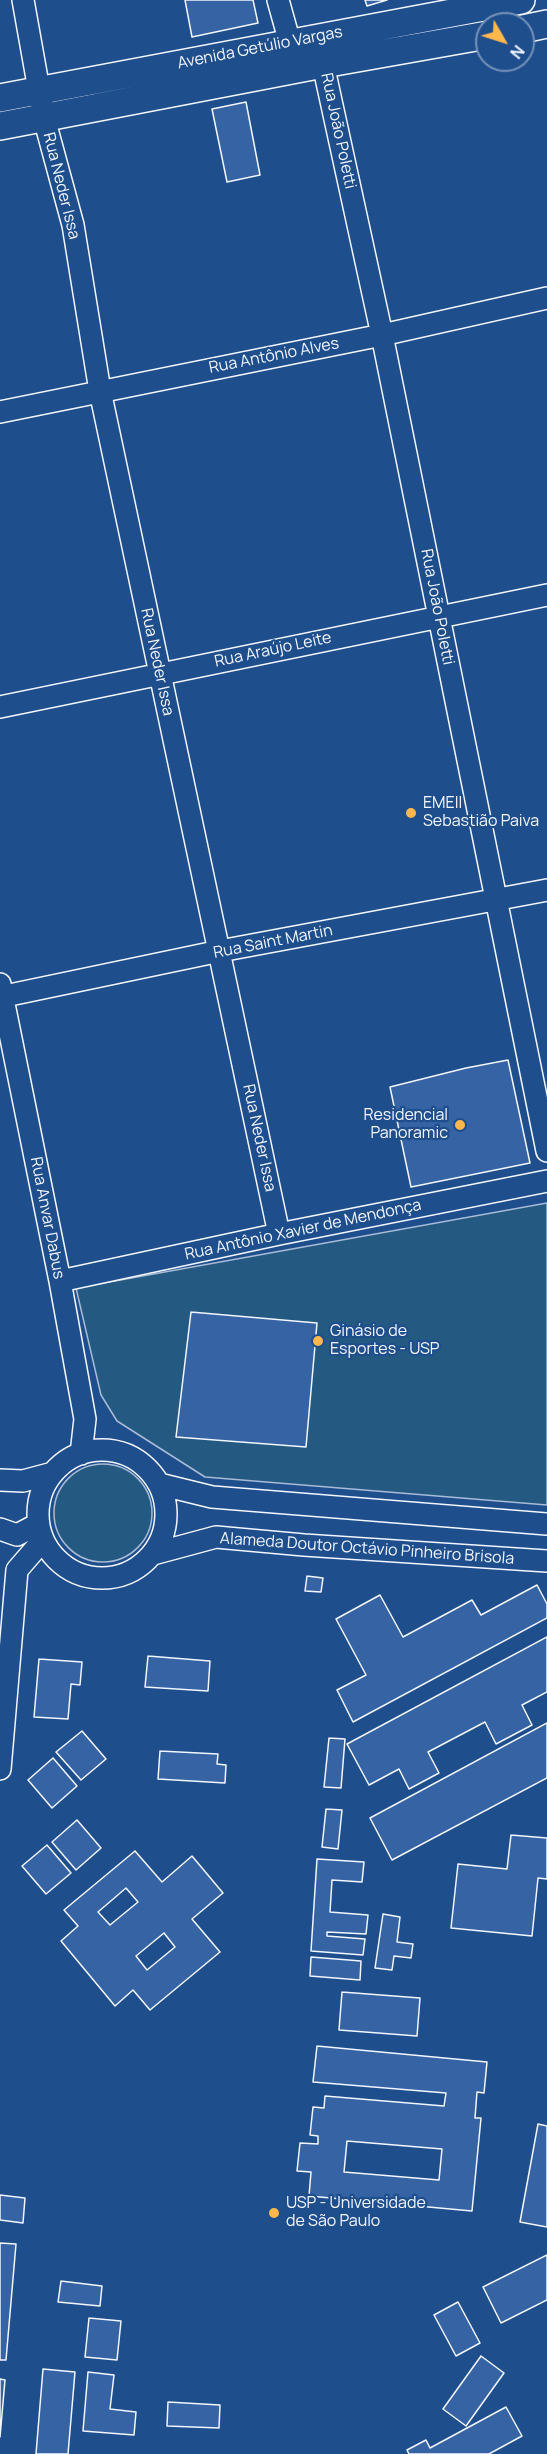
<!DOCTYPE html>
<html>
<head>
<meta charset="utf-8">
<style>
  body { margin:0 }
  #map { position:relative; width:547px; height:2454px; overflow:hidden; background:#1f4e8c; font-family:Manrope,sans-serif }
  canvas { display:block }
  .north { position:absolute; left:475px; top:12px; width:60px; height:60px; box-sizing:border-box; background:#1f4e8c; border:2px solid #7391ba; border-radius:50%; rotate:129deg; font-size:16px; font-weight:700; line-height:24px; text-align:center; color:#f2f6ff }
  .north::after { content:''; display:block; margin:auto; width:21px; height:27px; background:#ffb74d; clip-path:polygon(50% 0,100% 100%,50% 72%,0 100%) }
</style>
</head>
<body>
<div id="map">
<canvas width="547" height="2454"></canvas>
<div class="north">N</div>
</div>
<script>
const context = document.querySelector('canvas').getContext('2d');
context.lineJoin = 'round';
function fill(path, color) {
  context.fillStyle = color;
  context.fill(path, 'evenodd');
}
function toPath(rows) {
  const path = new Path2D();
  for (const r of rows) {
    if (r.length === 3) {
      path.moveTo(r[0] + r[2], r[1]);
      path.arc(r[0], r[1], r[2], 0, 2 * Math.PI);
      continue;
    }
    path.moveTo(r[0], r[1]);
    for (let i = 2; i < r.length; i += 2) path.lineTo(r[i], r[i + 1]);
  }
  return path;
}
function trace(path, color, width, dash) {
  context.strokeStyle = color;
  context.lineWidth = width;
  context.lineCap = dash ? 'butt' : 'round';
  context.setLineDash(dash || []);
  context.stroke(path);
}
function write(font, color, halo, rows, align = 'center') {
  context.font = font + ' Manrope,sans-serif';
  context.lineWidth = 4.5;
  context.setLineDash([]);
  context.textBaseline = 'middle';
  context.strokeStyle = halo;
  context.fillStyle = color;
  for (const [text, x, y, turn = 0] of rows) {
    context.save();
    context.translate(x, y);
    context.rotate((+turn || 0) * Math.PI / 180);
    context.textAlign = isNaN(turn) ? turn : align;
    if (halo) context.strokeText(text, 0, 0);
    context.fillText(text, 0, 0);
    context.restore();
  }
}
const green = toPath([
  [547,1203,547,1505,205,1477,117,1421,101,1395,76,1288,547,1203],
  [103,1513,49]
]);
fill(green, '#245a82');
trace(green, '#a8bbd7', 1.5);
const building = toPath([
  [185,0,253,0,258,23,192,37,185,0],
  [365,0,387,0,367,6,365,0],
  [246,102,260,175,227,182,212,109,246,102],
  [508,1060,530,1163,411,1187,390,1087,466,1068,508,1060],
  [191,1312,317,1323,306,1447,176,1437,191,1312],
  [307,1576,323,1578,321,1592,305,1591,307,1576],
  [537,1585,547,1604,547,1618,353,1722,337,1690,366,1675,336,1619,380,1595,403,1637,472,1600,481,1615,537,1585],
  [547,1637,547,1692,522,1705,532,1725,496,1744,485,1722,428,1752,439,1773,409,1789,399,1769,369,1785,347,1744,547,1637],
  [148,1656,210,1661,208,1691,145,1687,148,1656],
  [39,1659,82,1662,80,1685,71,1684,68,1719,34,1717,39,1659],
  [547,1723,547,1778,392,1860,370,1818,547,1723],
  [82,1731,106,1759,81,1780,56,1752,82,1731],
  [329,1738,345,1739,341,1788,324,1787,329,1738],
  [160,1751,218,1754,217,1764,226,1765,225,1783,158,1779,160,1751],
  [53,1758,77,1786,52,1808,28,1780,53,1758],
  [326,1809,342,1810,338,1849,322,1847,326,1809],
  [77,1820,101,1848,76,1870,52,1842,77,1820],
  [511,1835,547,1838,547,1879,538,1878,532,1936,451,1928,458,1864,507,1869,511,1835],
  [47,1845,71,1873,46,1894,22,1866,47,1845],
  [135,1851,162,1882,192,1856,223,1893,192,1919,220,1952,150,2010,133,1990,115,2006,61,1941,78,1926,64,1910,135,1851],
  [126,1888,138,1902,110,1925,98,1912,126,1888],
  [164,1933,175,1947,147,1970,136,1956,164,1933],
  [317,1859,364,1862,362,1882,332,1880,330,1912,368,1915,366,1934,327,1932,327,1936,365,1939,363,1955,311,1951,317,1859],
  [383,1914,400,1917,397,1942,413,1944,411,1958,394,1956,392,1970,375,1968,383,1914],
  [311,1957,361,1961,360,1980,310,1976,311,1957],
  [342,1992,420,1998,417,2036,339,2030,342,1992],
  [317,2046,487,2062,484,2093,477,2092,475,2118,481,2118,472,2211,309,2196,311,2172,297,2171,300,2143,318,2144,318,2136,310,2135,313,2107,324,2108,325,2096,444,2106,446,2093,313,2082,317,2046],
  [347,2141,442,2149,439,2180,344,2172,347,2141],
  [538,2124,547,2126,547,2227,520,2222,538,2124],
  [0,2195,25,2198,23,2223,0,2220,0,2195],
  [0,2243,16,2244,6,2360,0,2360,0,2243],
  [547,2255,547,2300,501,2323,483,2287,547,2255],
  [61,2281,102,2286,100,2306,58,2302,61,2281],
  [458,2302,480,2343,456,2356,434,2315,458,2302],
  [89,2318,121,2321,117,2360,85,2357,89,2318],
  [481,2356,504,2373,466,2426,443,2409,481,2356],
  [43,2369,75,2372,68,2454,36,2454,43,2369],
  [88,2372,114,2375,110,2409,136,2412,134,2435,83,2431,88,2372],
  [0,2379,5,2380,0,2437,0,2379],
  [168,2402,220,2405,219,2428,167,2426,168,2402],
  [506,2407,522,2436,489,2454,409,2454,407,2450,426,2440,430,2448,506,2407]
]);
fill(building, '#3563a3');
trace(building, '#f2f6ff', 1.5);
const minor = toPath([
  [23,0,44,118,73,225,100,391,279,1234],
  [278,0,290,43],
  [323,64,382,335,547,1151],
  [0,412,382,335,547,298],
  [0,707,547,595],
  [0,984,60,1281,85,1419,81,1454],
  [0,997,220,951,547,890],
  [60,1281,279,1234,547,1181],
  [102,1514,64],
  [0,1480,23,1481,53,1473],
  [159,1484,212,1497,547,1524],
  [0,1529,17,1535,38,1524],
  [153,1554,216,1537,304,1545,547,1561],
  [0,1769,17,1570,43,1540]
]);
const major = toPath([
  [523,29,547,24],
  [0,98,521,0],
  [0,126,323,64,487,35]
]);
trace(minor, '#f2f6ff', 24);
trace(major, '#f2f6ff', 30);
trace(minor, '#1f4e8c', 21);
trace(major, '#1f4e8c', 27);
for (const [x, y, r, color] of [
  [411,813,6,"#ffb74d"],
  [460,1125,6,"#ffb74d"],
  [318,1341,6,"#ffb74d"],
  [274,2213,6,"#ffb74d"]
]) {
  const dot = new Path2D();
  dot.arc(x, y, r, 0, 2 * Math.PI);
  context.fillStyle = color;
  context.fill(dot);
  trace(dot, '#1f4e8c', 2);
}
write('16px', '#f2f6ff', '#1f4e8c', [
  ["Avenida Getúlio Vargas",260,48,-11],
  ["Rua João Poletti",338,131,78],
  ["Rua Neder Issa",61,186,76],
  ["Rua Antônio Alves",274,356,-11],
  ["Rua João Poletti",437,607,79],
  ["Rua Araújo Leite",273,650,-12],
  ["Rua Neder Issa",157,662,78],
  ["Rua Saint Martin",273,942,-11],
  ["Rua Neder Issa",259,1138,78],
  ["Rua Anvar Dabus",47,1218,79],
  ["Rua Antônio Xavier de Mendonça",303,1230,-12],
  ["Alameda Doutor Octávio Pinheiro Brisola",367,1549,4]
]);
write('16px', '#f2f6ff', '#1f4e8c', [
  ["EMEII",423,804],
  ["Sebastião Paiva",423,822],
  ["Residencial",448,1116,"right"],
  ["Panoramic",448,1134,"right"],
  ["Ginásio de",330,1332],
  ["Esportes - USP",330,1350],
  ["USP - Universidade",286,2204],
  ["de São Paulo",286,2222]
], 'left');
</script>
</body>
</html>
